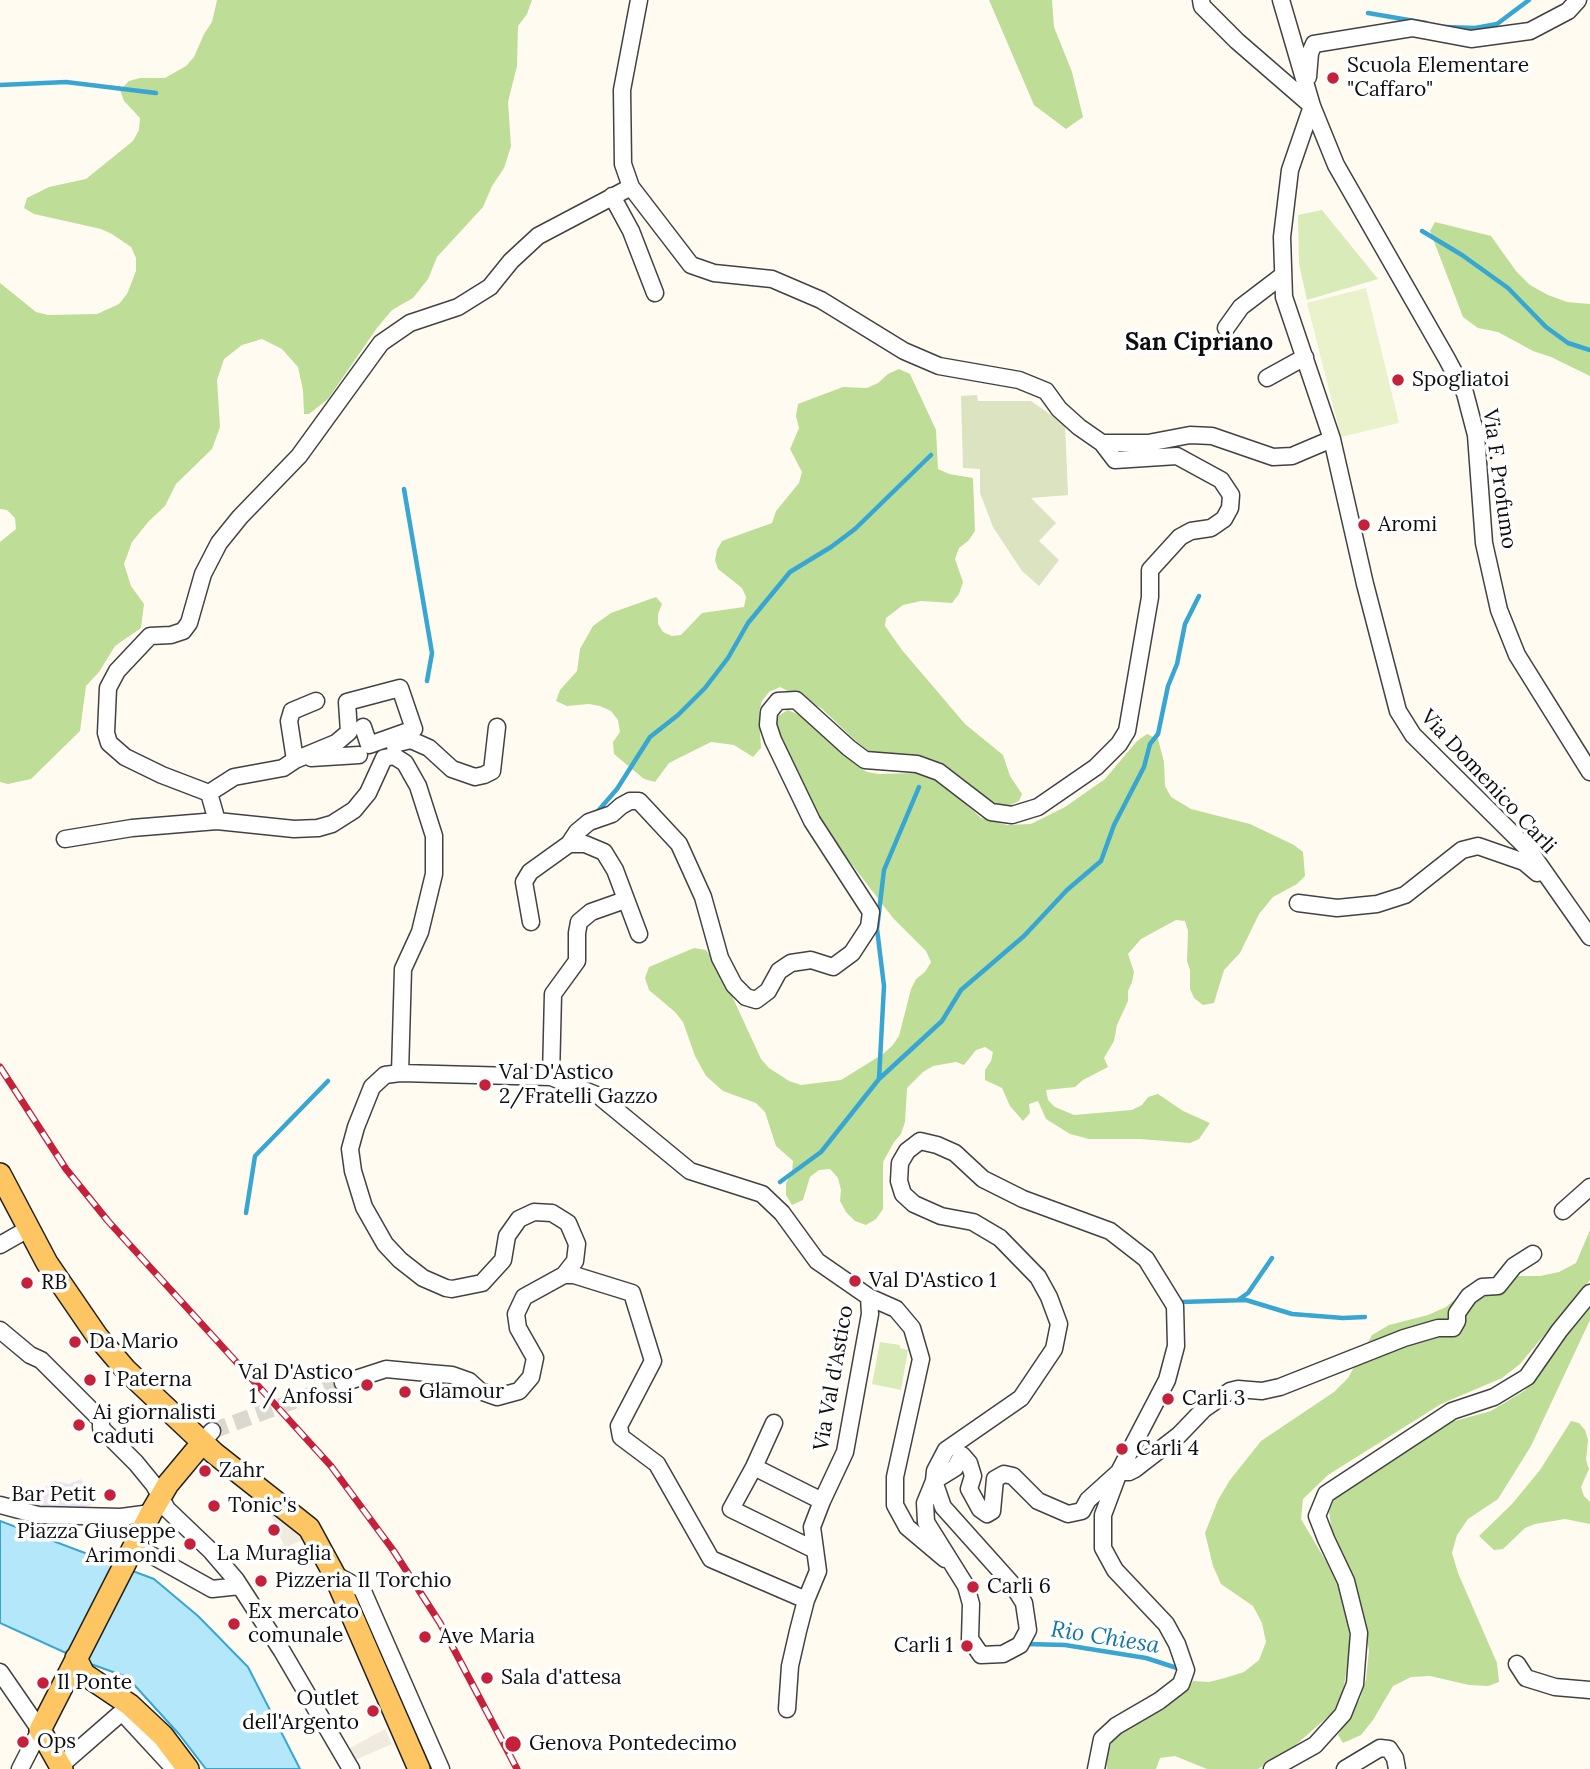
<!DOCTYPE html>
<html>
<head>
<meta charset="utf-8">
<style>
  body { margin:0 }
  canvas { display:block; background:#fffbf1 }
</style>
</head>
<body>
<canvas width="1590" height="1769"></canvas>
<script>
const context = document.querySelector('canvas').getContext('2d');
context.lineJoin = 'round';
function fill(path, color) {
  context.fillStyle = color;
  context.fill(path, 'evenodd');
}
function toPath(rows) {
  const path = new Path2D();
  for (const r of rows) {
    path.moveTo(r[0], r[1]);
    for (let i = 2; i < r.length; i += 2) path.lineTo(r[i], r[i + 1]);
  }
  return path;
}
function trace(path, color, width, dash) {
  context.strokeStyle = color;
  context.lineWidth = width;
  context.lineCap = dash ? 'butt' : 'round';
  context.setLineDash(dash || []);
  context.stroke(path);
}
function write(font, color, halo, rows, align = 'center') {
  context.font = font + ' Lora,serif';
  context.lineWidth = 7;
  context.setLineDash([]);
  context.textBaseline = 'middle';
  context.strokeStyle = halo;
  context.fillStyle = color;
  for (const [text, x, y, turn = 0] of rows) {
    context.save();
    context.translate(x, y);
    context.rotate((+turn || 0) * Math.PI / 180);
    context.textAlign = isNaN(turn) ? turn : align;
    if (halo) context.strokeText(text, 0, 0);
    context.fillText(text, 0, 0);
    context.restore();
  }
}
fill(toPath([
  [81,1479,97,1503,79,1509,59,1510,36,1506,39,1490,55,1481,69,1484]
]), '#ebe3ee');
fill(toPath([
  [1322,210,1378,279,1307,300,1299,264,1298,215],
  [880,1342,900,1345,900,1348,908,1350,901,1390,872,1384]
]), '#d9ebb8');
fill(toPath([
  [217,0,532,0,527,14,518,26,517,66,508,102,511,146,504,168,492,186,483,207,437,257,428,279,413,298,392,310,377,328,328,399,309,414,304,414,303,390,298,367,282,349,262,339,242,345,224,359,217,380,220,427,212,449,176,484,165,506,149,521,132,542,124,564,131,586,144,604,141,628,115,646,99,672,86,686,80,731,31,779,8,784,0,782,0,542,16,529,15,518,7,510,0,509,0,283,36,312,48,315,97,314,119,304,127,294,136,271,136,258,131,247,112,234,101,229,34,214,24,208,27,198,49,187,86,179,133,141,139,130,140,118,124,101,120,90,129,81,140,78,165,78,186,66,194,57,204,34,212,22],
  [989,0,1052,0,1054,27,1072,72,1083,117,1066,129,1034,105],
  [1435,222,1491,236,1516,271,1530,285,1548,295,1567,302,1590,304,1590,376,1551,357,1533,351,1498,332,1478,328,1463,317,1430,231],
  [899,369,910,374,936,430,938,469,949,474,973,478,975,531,968,541,959,548,955,559,963,582,959,594,952,603,921,601,903,605,886,618,885,626,902,650,965,724,1003,755,1010,776,1022,794,1019,801,1006,807,992,802,961,777,937,765,869,751,856,741,821,708,780,687,769,692,762,701,759,712,761,748,753,757,734,745,711,742,669,763,655,782,644,779,614,754,613,742,620,732,618,720,611,711,600,706,589,704,567,706,556,701,560,690,577,671,580,649,593,626,611,613,656,597,662,604,658,614,658,624,663,632,672,636,681,635,702,613,744,607,746,597,742,588,718,569,715,560,717,550,722,541,772,523,776,511,799,483,802,472,790,449,799,428,796,416,798,404,843,387,867,388,878,383,888,374],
  [788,710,811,720,857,766,867,772,879,774,916,773,938,779,981,818,1007,825,1031,824,1065,807,1105,779,1137,741,1147,734,1158,739,1164,762,1165,786,1171,797,1191,809,1250,824,1294,845,1303,852,1305,876,1297,884,1273,897,1259,914,1240,953,1224,970,1214,1003,1203,1005,1194,998,1190,989,1190,970,1187,961,1188,931,1185,921,1176,920,1141,939,1128,954,1134,972,1132,982,1128,991,1128,1001,1117,1025,1114,1041,1104,1058,1108,1067,1083,1080,1075,1087,1046,1090,1048,1100,1055,1107,1074,1115,1132,1110,1142,1105,1148,1097,1158,1094,1183,1111,1210,1123,1199,1139,1190,1143,1140,1139,1089,1139,1070,1134,1046,1119,1038,1101,1029,1104,1030,1113,1023,1121,1010,1106,1002,1088,985,1080,985,1070,991,1061,993,1052,985,1047,976,1050,964,1065,956,1062,933,1066,923,1072,907,1088,905,1122,901,1134,894,1142,883,1162,883,1209,876,1219,866,1225,855,1221,846,1212,840,1201,841,1190,838,1178,830,1169,819,1170,810,1177,803,1200,792,1205,786,1195,786,1183,792,1173,793,1161,776,1146,765,1112,756,1103,723,1091,706,1076,695,1056,683,1022,675,1012,649,990,645,978,649,967,694,948,706,950,721,972,761,1059,769,1068,789,1081,801,1085,841,1080,883,1054,892,1046,899,1036,911,989,916,979,925,972,931,962,926,951,893,918,847,858,815,811,776,728,778,716],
  [1590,1230,1590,1280,1520,1364,1502,1378,1441,1404,1328,1475,1303,1499,1301,1519,1327,1563,1338,1585,1348,1618,1350,1649,1343,1692,1333,1712,1290,1750,1258,1769,1207,1769,1175,1756,1160,1758,1156,1769,1107,1769,1106,1755,1114,1738,1188,1690,1193,1681,1209,1682,1225,1678,1244,1672,1259,1660,1266,1642,1262,1623,1253,1606,1221,1584,1213,1566,1205,1533,1218,1500,1230,1480,1261,1441,1334,1392,1348,1378,1372,1335,1389,1325,1428,1315,1446,1307,1461,1294,1491,1296,1517,1276,1540,1276,1559,1272,1576,1263],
  [1590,1305,1590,1320,1531,1446,1498,1499,1468,1519,1457,1535,1452,1553,1458,1573,1497,1663,1499,1682,1488,1686,1469,1685,1430,1676,1411,1677,1393,1686,1373,1720,1361,1735,1343,1743,1338,1735,1360,1699,1366,1679,1369,1650,1356,1584,1332,1532,1329,1512,1335,1498,1451,1422,1491,1411,1524,1391,1535,1380,1551,1352],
  [1571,1421,1579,1423,1585,1430,1588,1440,1586,1460,1589,1469,1581,1487,1584,1496,1590,1502,1590,1524,1565,1519,1535,1524,1525,1528,1503,1549,1494,1550,1479,1536,1512,1504,1540,1470]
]), '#bedd97');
fill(toPath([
  [977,395,978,401,1031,401,1065,425,1068,495,1031,498,1056,523,1039,541,1059,560,1039,586,1022,571,993,527,980,493,980,469,963,468,961,396]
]), '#dbe3c0');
fill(toPath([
  [1366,288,1399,423,1341,437,1307,303]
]), '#e9f2cb');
fill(toPath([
  [277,1513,296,1532,302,1540,285,1548,271,1515],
  [385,1729,392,1744,355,1760,350,1748]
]), '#f0eadf');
const water = toPath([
  [0,1521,154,1579,198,1616,248,1667,300,1769,206,1769,179,1734,127,1677,88,1663,0,1623,0,1521]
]);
fill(water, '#b3e7f9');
trace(water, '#37a6d2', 2);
trace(toPath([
  [1368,13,1426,23],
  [1445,27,1475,28,1497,24,1529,0],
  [0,85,66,82,156,93],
  [1422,231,1462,255,1508,288,1546,327,1568,343,1590,350],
  [404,489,432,653,427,681],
  [598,811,617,789,650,737,678,715,705,688,728,658,748,623,790,572,831,547,855,529,931,455],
  [879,1079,884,986,877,929,884,870,919,787],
  [780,1182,821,1152,879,1079,942,1021,961,990,1024,936,1067,890,1101,861,1114,825,1144,767,1150,744,1158,734,1168,686,1177,664,1185,624,1199,596],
  [246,1213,255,1156,328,1081],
  [1238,1300,1248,1293,1272,1258],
  [1181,1302,1246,1300,1292,1314,1343,1318,1365,1317],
  [1027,1644,1065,1645,1146,1658,1177,1668]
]), '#37a6d2', 4.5);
trace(toPath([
  [212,1431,343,1383]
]), '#dbd8cf', 16, [16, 8]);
const minor = toPath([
  [639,0,622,90,623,164,631,187,691,265,714,273,772,279,821,300,904,351,939,366,1019,380,1046,391,1059,409,1079,427,1102,443,1148,443,1190,435,1212,436,1273,457,1292,456,1332,439],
  [1201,0,1202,6,1237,41,1312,106,1290,170,1282,237,1284,297,1332,439,1365,584,1398,711,1413,735,1529,850,1590,937],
  [1281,0,1312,106,1336,165,1447,359,1465,393,1476,435,1484,543,1499,610,1517,655,1590,772],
  [1308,77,1310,53,1314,44,1412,28,1471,39,1530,31,1568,11,1578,0],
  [612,196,631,231,655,293],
  [1226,328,1241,307,1283,275],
  [1267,378,1305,357],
  [394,744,411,740,429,748,452,769,475,777,484,775,492,771,497,727],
  [311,758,359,755],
  [295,760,336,743,349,732,347,702,400,688,414,729,369,745,363,727],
  [209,793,234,777,283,768,295,760,289,721,292,711,316,701],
  [65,839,132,828,217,821],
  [569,844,577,832,589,822,612,814,621,806,630,801,639,801,679,844,703,897,720,958,734,985,746,997,756,1000,768,991,779,971,791,963,811,960,833,967,852,953,869,927,871,912,812,821,773,740,768,725,769,712,778,701,796,700,849,748,865,760,917,764,939,772,991,812,1012,815,1038,807,1096,767,1119,744,1127,731,1150,597,1150,570,1180,537,1191,531,1211,528,1224,519,1230,508,1231,495,1221,480,1177,456,1115,460,1102,443],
  [1298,903,1337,908,1377,904,1405,895,1462,850,1478,846,1524,862,1537,873],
  [531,922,524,882,530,872,569,844,585,844,604,852,615,870,639,934],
  [400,1073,403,969,420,932,434,874,434,836,418,786,405,763,394,756,384,758,368,793,354,810,332,824,318,828,294,829,217,821,209,793,162,775,125,757,109,743,106,733,108,688,117,671,150,636,171,635,183,631,189,623,203,574,219,543,240,517,299,456,381,343,410,323,458,307,490,287,511,261,538,236,631,187],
  [551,1077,553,994,577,961,577,933,579,922,591,912,625,900],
  [1563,1211,1590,1187],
  [0,1245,28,1229],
  [564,1275,574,1275,632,1293,653,1361,619,1426,621,1437,657,1464,711,1559,806,1600],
  [0,1330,30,1355,41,1360,101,1420,101,1428,136,1463,154,1485,167,1509,211,1551,236,1580,282,1651,351,1769],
  [343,1383,386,1369,428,1373,452,1375,469,1381,480,1391,497,1397,519,1391,531,1377,535,1358,518,1328,516,1314,524,1297,564,1275,575,1261,577,1244,568,1223,552,1213,534,1212,519,1219,507,1236,503,1260,482,1283,452,1289,446,1288,423,1278,400,1260,385,1244,364,1207,353,1171,350,1149,356,1127,372,1087,385,1075,400,1073,551,1077,599,1096,690,1171,762,1194,782,1213,817,1261,869,1297,896,1309,912,1328,921,1359,895,1477,895,1505,907,1527,945,1559],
  [774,1423,754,1467,822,1501],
  [203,1442,212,1431],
  [754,1467,731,1509,815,1550],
  [0,1505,38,1515,121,1517,151,1513],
  [135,1546,212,1589,240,1586],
  [334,1574,362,1589,441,1769],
  [1517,1664,1526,1678,1555,1687,1590,1690],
  [0,1672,40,1730,20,1769],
  [787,1709,790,1666,798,1631,806,1600,818,1571,812,1527,822,1501,845,1452,870,1314,869,1297],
  [60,1766,122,1712,169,1763,187,1768],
  [1096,1769,1102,1739,1116,1726,1159,1701,1181,1684,1186,1670,1177,1644,1166,1624,1115,1570,1103,1548,1103,1515,1119,1472,1167,1380,1176,1346,1175,1306,1146,1259,1110,1231,1023,1199,983,1179,955,1153,937,1145,920,1141,907,1151,900,1163,899,1181,903,1194,914,1204,941,1216,973,1222,1000,1238,1038,1277,1049,1297,1059,1324,1054,1349,1021,1398,946,1450,935,1471,934,1481,943,1507,1012,1584,1024,1603,1028,1630,1020,1645,1003,1654,981,1655,970,1639,971,1604,966,1586,926,1522,925,1503,934,1481,955,1468,962,1455,969,1463,973,1476,969,1489,980,1509,987,1514,992,1511,995,1479,1004,1474,1013,1476,1038,1501,1068,1514,1082,1511,1088,1500,1119,1472,1129,1472,1135,1469,1179,1435,1204,1409,1230,1391,1238,1389,1262,1391,1280,1387,1404,1338,1438,1328,1453,1328,1457,1321,1457,1313,1469,1296,1482,1287,1498,1286,1514,1266,1533,1254],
  [1272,1769,1315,1745,1343,1714,1355,1684,1359,1633,1346,1581,1326,1539,1317,1516,1326,1494,1452,1411,1494,1397,1527,1377,1559,1331,1590,1293],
  [1345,1769,1380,1748,1389,1749,1395,1758,1397,1769]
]);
const major = toPath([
  [0,1174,47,1263,97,1336,126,1370,214,1453,309,1528,334,1574,419,1769],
  [76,1658,84,1674,130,1705,163,1736,188,1769],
  [62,1769,40,1730,151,1513,168,1484,203,1442]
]);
trace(minor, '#424242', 19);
trace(major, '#202020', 24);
trace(minor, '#fff', 16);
trace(major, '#fdc663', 21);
const rail = toPath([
  [0,1067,66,1169,108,1221,331,1466,393,1550,440,1623,517,1769]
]);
trace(rail, '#c5213b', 7);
trace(rail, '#fff', 4.5, [13]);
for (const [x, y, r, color] of [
  [1333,78,7,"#c5213b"],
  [1398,380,7,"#c5213b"],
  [1364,525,7,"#c5213b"],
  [485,1085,7,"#c5213b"],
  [855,1281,7,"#c5213b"],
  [27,1283,7,"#c5213b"],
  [75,1342,7,"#c5213b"],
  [90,1380,7,"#c5213b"],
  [367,1385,7,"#c5213b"],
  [405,1392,7,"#c5213b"],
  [1168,1399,7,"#c5213b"],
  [79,1425,7,"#c5213b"],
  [1122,1449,7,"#c5213b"],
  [205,1471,7,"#c5213b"],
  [110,1495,7,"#c5213b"],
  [214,1506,7,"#c5213b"],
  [274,1530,7,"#c5213b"],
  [190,1544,7,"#c5213b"],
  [261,1581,7,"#c5213b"],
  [973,1587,7,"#c5213b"],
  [234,1624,7,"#c5213b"],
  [425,1637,7,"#c5213b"],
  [967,1646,7,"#c5213b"],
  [487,1678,7,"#c5213b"],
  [43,1683,7,"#c5213b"],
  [373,1711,7,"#c5213b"],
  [23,1742,7,"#c5213b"],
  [513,1744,9,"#c5213b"]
]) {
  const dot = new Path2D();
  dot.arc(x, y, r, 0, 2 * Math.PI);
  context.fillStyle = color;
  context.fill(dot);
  trace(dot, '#fff', 2.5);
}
write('21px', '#0f0f0f', '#fff', [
  ["Scuola Elementare",1347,66],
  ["\"Caffaro\"",1347,90],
  ["Spogliatoi",1412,380],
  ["Aromi",1378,525],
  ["Val D'Astico",499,1073],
  ["2/Fratelli Gazzo",499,1097],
  ["Val D'Astico 1",869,1281],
  ["RB",41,1283],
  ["Da Mario",89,1342],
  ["Val D'Astico",353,1373,"right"],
  ["1 / Anfossi",353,1397,"right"],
  ["I Paterna",104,1380],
  ["Glamour",419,1392],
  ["Carli 3",1182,1399],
  ["Ai giornalisti",93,1413],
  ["caduti",93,1437],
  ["Carli 4",1136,1449],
  ["Zahr",219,1471],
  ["Bar Petit",96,1495,"right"],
  ["Tonic's",228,1506],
  ["Piazza Giuseppe",176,1532,"right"],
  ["Arimondi",176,1556,"right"],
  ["La Muraglia",274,1554,"center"],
  ["Pizzeria Il Torchio",275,1581],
  ["Carli 6",987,1587],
  ["Ex mercato",248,1612],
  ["comunale",248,1636],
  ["Ave Maria",439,1637],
  ["Carli 1",953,1646,"right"],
  ["Sala d'attesa",501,1678],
  ["Il Ponte",57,1683],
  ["Outlet",359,1699,"right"],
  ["dell'Argento",359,1723,"right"],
  ["Ops",37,1742],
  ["Genova Pontedecimo",529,1744]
], 'left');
write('21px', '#0f0f0f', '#fff', [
  ["Via F. Profumo",1499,479,82],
  ["Via Domenico Carli",1488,782,47],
  ["Via Val d'Astico",834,1378,-80]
]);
write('italic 23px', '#1277a7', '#fff', [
  ["Rio Chiesa",1105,1638,9]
]);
write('bold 24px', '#0f0f0f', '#fff', [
  ["San Cipriano",1199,343]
]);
</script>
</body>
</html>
